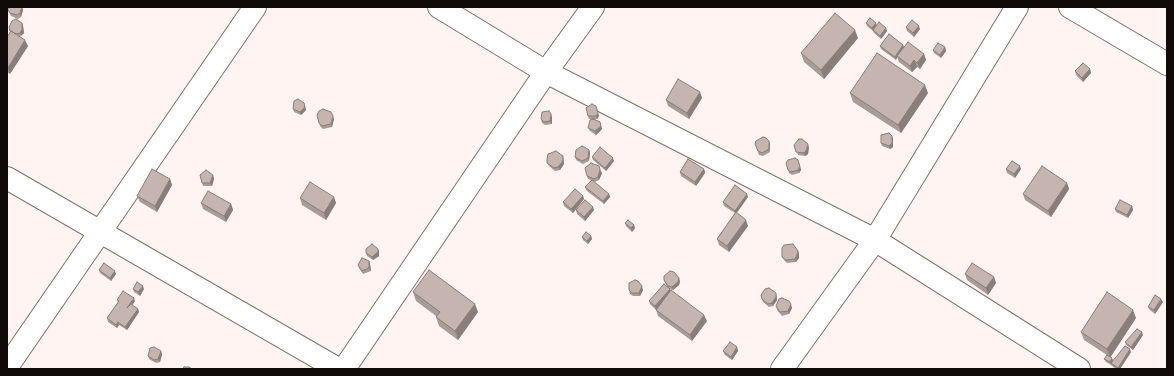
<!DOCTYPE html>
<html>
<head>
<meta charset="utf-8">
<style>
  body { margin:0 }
  #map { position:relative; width:1174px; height:376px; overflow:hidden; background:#fff4f1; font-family:Arial,sans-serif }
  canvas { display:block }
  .frame { position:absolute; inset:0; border:8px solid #100b09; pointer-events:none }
</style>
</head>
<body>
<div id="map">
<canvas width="1174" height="376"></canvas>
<div class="frame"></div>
</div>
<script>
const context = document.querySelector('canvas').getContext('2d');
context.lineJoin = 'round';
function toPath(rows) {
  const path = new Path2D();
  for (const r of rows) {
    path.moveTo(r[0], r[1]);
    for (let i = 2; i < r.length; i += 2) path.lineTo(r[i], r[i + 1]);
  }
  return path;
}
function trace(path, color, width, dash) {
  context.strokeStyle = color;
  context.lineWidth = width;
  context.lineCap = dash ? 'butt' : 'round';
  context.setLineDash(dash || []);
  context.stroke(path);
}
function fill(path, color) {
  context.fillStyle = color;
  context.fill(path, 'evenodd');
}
const minor = toPath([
  [439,7,546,72,875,240,1079,369],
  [1070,7,1167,64],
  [7,178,338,369],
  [7,367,255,7],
  [344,369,546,72,593,7],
  [782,369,875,240,1017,7]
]);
trace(minor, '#82726e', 24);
trace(minor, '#fff', 22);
fill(toPath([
  [8,7,23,7,23,10,21,17,18,19,11,16,8,10],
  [22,23,23,26,24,33,20,36,28,46,10,74,7,72,7,37,10,32,9,27],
  [866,23,877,25,887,31,881,39,874,33,873,31,867,26],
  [906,27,920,29,914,37,907,31],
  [858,38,824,79,804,62,801,53],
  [903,45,904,47,924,54,926,60,920,69,917,67,912,72,899,62,897,57,896,60,881,49,880,46],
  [945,47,946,51,941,58,934,53,933,50],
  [1090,69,1091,73,1083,82,1076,75,1075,71],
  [700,92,702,98,689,119,668,106,666,100],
  [850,93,928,93,901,133,853,102],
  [304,103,306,110,301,115,294,112,293,109],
  [588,116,599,116,597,119,595,119,600,122,602,129,596,135,590,131,588,128,592,119,589,119],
  [552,117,552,124,545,125,542,123,541,119],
  [334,119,332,127,323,129,320,126,319,123],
  [892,136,893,139,893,147,890,149,882,146,881,143],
  [769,141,770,145,770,152,763,156,759,155,755,144],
  [794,145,809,147,808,154,805,156,798,155],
  [589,150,590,153,589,161,583,164,576,160,575,157],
  [592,157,614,161,606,171,593,160],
  [564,160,564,164,560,170,555,171,549,166,547,163],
  [799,163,801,170,799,173,792,175,789,173,788,170],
  [704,169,705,173,696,186,681,176,680,172],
  [1006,169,1021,169,1015,178,1007,173],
  [602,173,599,180,595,182,593,181,609,194,610,197,604,204,587,191,585,187,591,180,588,179,587,176],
  [200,175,213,175,214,179,212,186,203,186],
  [170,179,172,185,157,212,140,202,137,196],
  [1067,183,1069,189,1051,217,1025,200,1023,194],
  [583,196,584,199,573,213,564,206,563,202],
  [334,197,336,203,326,220,302,205,300,198],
  [748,197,736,213,748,226,729,252,719,245,717,239,735,213,724,206,723,202],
  [201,203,231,204,233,210,226,222,203,209],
  [1132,206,1133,210,1128,218,1116,212,1115,209],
  [576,210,594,210,585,221,577,214],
  [625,223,634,225,635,228,632,232,626,226],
  [591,236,592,239,588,244,583,240,582,237],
  [378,249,379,252,379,256,373,260,367,256,366,253],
  [798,251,799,254,799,258,796,262,787,263,784,260,782,257],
  [369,261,370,264,371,271,363,274,359,268,358,265],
  [99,270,116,274,111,281,100,273],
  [965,274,994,277,996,283,988,295,967,280],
  [664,280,680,281,679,285,673,290,670,289,670,291,707,321,692,341,658,316,656,310,659,307,656,310,650,304,649,301,668,288,665,283],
  [133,289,144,289,140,296,134,292],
  [629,290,643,290,640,296,633,296,630,294],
  [413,292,478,312,458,340,439,326,436,317,436,316,416,301],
  [777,296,777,300,773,306,769,307,763,302,762,299],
  [117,300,135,301,132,305,138,309,139,312,127,330,119,325,117,328,108,322,107,318,118,302],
  [1163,302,1155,314,1150,310,1148,307],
  [776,306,792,308,789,314,782,316,777,310],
  [1136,318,1110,357,1113,360,1131,352,1120,369,1116,369,1112,366,1111,365,1106,362,1104,359,1107,355,1084,340,1081,332],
  [1143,335,1133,350,1126,345,1125,342],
  [737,347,738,351,732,360,725,355,723,351],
  [161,351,162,354,160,362,156,363,149,359,148,356]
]), '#a99b96');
fill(toPath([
  [22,7,23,10,21,17,20,13],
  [22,23,23,26,24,33,21,36,20,33],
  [876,23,877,26,873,30,873,31,872,28],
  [919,26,920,29,914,37,913,33],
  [886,28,887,31,881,39,880,36],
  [855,30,858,38,824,79,821,70],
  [25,40,28,46,10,74,8,68],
  [903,45,904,48,897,56,897,57,896,60,895,57],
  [945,47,946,51,941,58,940,55],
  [924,54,926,60,920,69,917,63],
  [914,60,917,67,912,72,910,66],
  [1090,69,1091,73,1083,82,1082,78],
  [925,85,928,93,901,133,898,125],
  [700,92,702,98,689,119,687,113],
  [304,103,306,110,301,115,300,112],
  [597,109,599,116,597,119,596,116],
  [551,114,552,117,552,124,550,121],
  [333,116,334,119,332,127,331,124],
  [600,122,602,129,596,135,595,131],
  [892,136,893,139,893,147,890,149,889,146],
  [769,141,770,145,770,152,769,149],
  [808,144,809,147,808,154,805,156,804,153],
  [589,150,590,153,589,161,588,158],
  [563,156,564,164,560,170,558,167],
  [613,158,614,161,606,171,605,168],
  [798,160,801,170,799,173,798,170],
  [1020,166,1021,169,1015,178,1014,174],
  [600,169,602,173,599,180,598,177],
  [704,169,705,173,696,186,695,182],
  [213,175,214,179,212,186,210,183],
  [170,179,172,185,157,212,155,206],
  [1067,183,1069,189,1051,217,1048,211],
  [609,194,610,197,604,204,603,201],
  [747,194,748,197,736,214,735,211],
  [583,196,584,199,573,213,571,209],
  [334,197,336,203,326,220,324,213],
  [231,204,233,210,226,222,224,216],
  [1132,206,1133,210,1128,218,1127,215],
  [593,207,594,210,585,221,584,217],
  [746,220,748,226,729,252,727,246],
  [634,225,635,228,632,232,631,228],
  [591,236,592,239,588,244,587,241],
  [378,249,379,252,379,256,373,260,372,257],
  [798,251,799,254,799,258,796,262,795,259],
  [369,261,370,264,371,271,369,268],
  [115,271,116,274,111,281,110,278],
  [994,277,996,283,988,295,986,288],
  [679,278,680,281,679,285,673,290,672,287],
  [143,286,144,289,140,296,138,292],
  [642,286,643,290,640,296,639,293],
  [670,289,671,293,656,310,655,306],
  [776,293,777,300,773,306,772,303],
  [134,298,135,301,128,311,127,308],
  [1161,299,1163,302,1155,314,1154,310],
  [475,304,478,312,458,340,455,331],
  [791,304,792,308,789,314,788,311],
  [138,309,139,312,127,330,125,327],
  [1133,310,1136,318,1110,358,1107,349],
  [704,315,707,321,692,341,690,335],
  [118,322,119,325,117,328,116,325],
  [1142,332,1143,335,1133,350,1131,347],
  [737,347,738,351,732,360,731,357],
  [1130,349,1131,352,1120,369,1118,369,1118,368],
  [161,351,162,354,160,362,158,359],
  [1112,358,1113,361,1111,363,1111,365,1110,362]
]), '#8a7e7a');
const building = toPath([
  [8,7,22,7,20,13,17,15,10,13,8,10,8,7],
  [835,13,855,30,821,70,801,53,835,13],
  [870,18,876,23,872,28,866,23,870,18],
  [16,19,22,23,22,30,20,33,16,34,11,31,10,31,9,27,12,21,16,19],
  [912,20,919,26,913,33,906,27,912,20],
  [879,22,886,28,880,36,873,30,879,22],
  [11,31,25,40,8,68,7,68,7,37,11,31],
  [889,34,903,45,895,57,880,46,889,34],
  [908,42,924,54,917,63,914,60,910,66,897,56,908,42],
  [938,43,945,47,940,55,933,50,938,43],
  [877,53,925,85,898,125,850,93,877,53],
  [1083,63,1090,69,1082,78,1075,71,1083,63],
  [678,79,700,92,687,113,666,100,678,79],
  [298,99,304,103,305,107,300,112,293,109,294,101,298,99],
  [592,104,596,106,598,113,596,116,588,116,586,108,592,104],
  [323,109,331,112,333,116,331,124,322,126,319,123,317,115,319,111,323,109],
  [549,111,551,114,550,121,544,122,541,119,542,112,549,111],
  [593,119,600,122,601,126,595,131,588,128,590,120,593,119],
  [889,133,892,136,892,143,889,146,881,143,881,135,889,133],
  [763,137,766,138,769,141,769,149,762,153,758,151,755,144,756,141,763,137],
  [799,139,802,139,808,144,806,151,804,153,796,152,794,145,799,139],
  [582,146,586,148,589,150,588,158,582,161,575,157,576,150,582,146],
  [600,147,613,158,605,168,592,157,600,147],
  [556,151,563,156,563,161,558,167,554,168,547,163,547,159,548,154,556,151],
  [795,158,798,160,800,167,798,170,791,172,788,170,786,163,788,160,795,158],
  [688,159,704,169,695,182,680,172,688,159],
  [1012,161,1020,166,1014,174,1006,169,1012,161],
  [591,163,599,166,600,169,598,177,594,179,587,176,585,168,591,163],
  [1042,166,1067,183,1048,211,1023,194,1042,166],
  [152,169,170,179,155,206,137,196,152,169],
  [206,170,213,175,210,183,202,183,200,175,206,170],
  [592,180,609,194,603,201,585,187,592,180],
  [310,182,334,197,324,213,300,198,310,182],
  [735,185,747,194,735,211,723,202,735,185],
  [575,189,583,196,571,209,563,202,575,189],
  [208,191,231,204,224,216,201,203,208,191],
  [585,200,593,207,584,217,576,210,585,200],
  [1120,200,1132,206,1127,215,1115,209,1120,200],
  [736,212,746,220,727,246,717,239,736,212],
  [628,220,634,225,631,228,625,223,628,220],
  [586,232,591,236,587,241,582,237,586,232],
  [372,244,378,249,378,252,372,257,366,253,366,249,372,244],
  [793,244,798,251,797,255,795,259,786,260,782,257,782,248,784,245,793,244],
  [362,258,369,261,369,268,362,271,358,265,362,258],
  [104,263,115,271,110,278,99,270,104,263],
  [972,263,994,277,986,288,965,274,972,263],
  [429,270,475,304,455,331,436,317,440,312,413,292,429,270],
  [670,271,674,272,679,278,678,282,672,287,668,286,664,280,664,276,670,271],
  [635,280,638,281,642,286,639,293,632,293,629,290,629,283,635,280],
  [137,282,143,286,138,292,133,289,137,282],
  [664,284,670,289,655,306,649,301,664,284],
  [769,288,776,293,776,297,772,303,768,304,762,299,761,295,765,289,769,288],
  [671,290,704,315,690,335,656,310,671,290],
  [123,291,134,298,127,308,131,304,138,309,125,327,118,322,116,325,107,318,119,301,117,300,123,291],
  [1107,292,1133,310,1107,349,1081,332,1107,292],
  [1155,295,1161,299,1154,310,1148,307,1155,295],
  [782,298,789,301,791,304,788,311,780,312,776,306,779,299,782,298],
  [1137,329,1142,332,1131,347,1125,342,1137,329],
  [730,342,737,347,731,357,723,351,730,342],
  [1125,346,1130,349,1118,368,1111,363,1125,346],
  [154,347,161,351,158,359,154,360,148,356,150,348,154,347],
  [1107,355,1112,358,1110,362,1104,359,1107,355],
  [184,367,189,367,192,369,182,369,184,367]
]);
fill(building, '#c5b4af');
trace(building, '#8a7e7a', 1);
</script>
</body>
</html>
